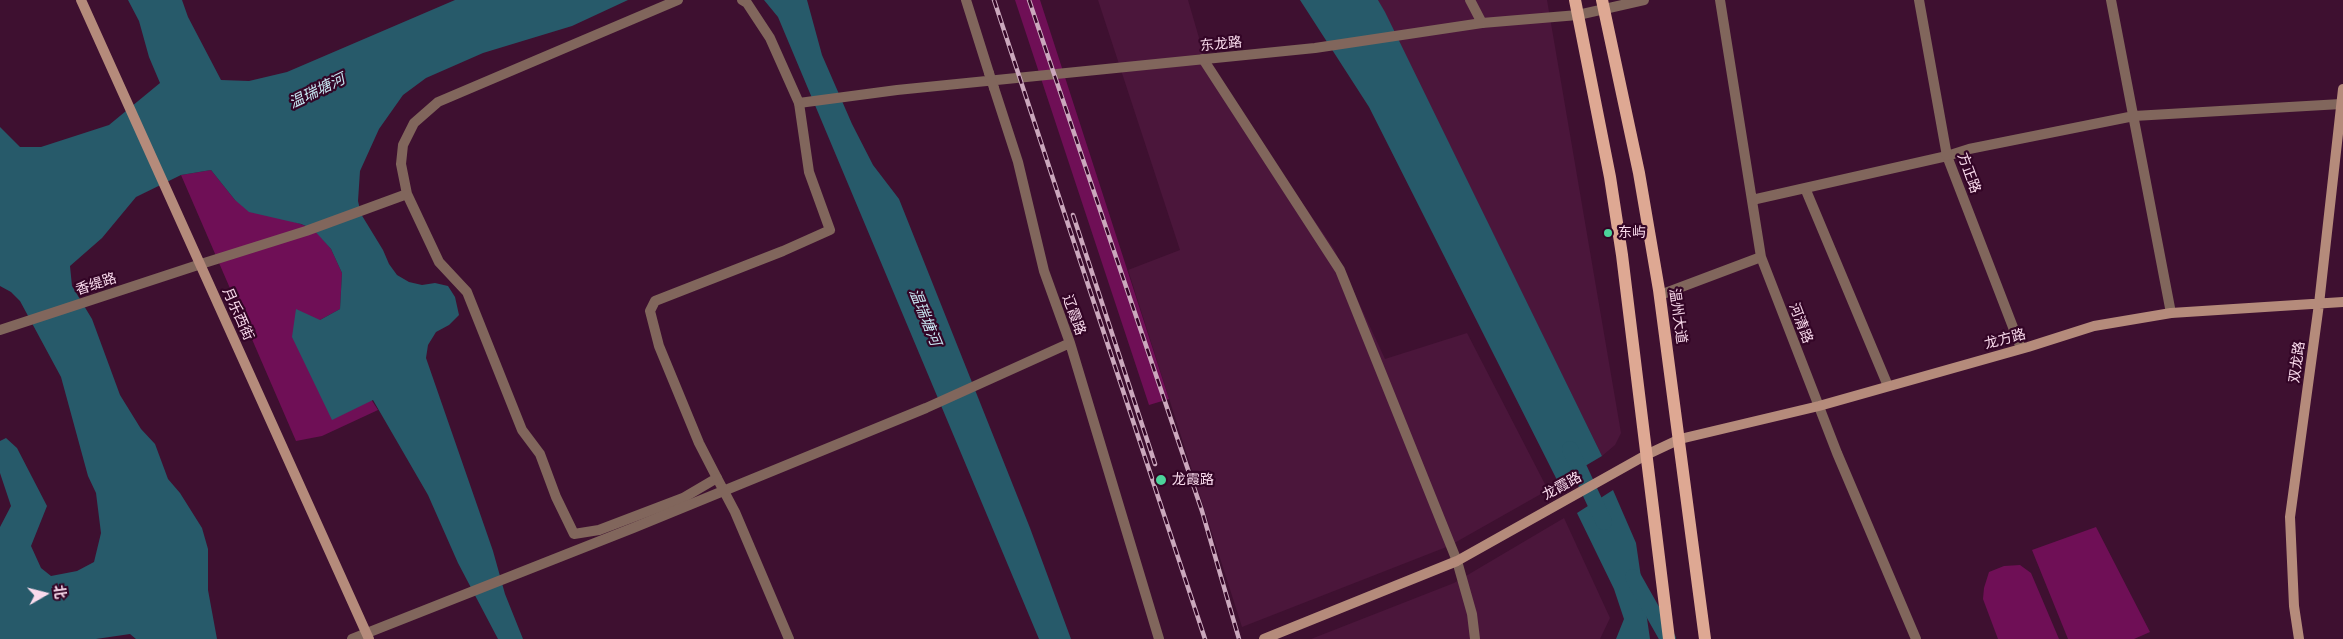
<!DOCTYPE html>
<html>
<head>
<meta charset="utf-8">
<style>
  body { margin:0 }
  #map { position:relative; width:2343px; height:639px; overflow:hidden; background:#3e1030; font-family:"Golos Text","Noto Sans SC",sans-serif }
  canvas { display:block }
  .north { position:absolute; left:20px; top:569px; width:50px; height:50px; -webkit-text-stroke:4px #330526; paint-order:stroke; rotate:82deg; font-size:14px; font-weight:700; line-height:20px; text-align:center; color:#fadbed }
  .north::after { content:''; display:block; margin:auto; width:18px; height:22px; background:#fadbed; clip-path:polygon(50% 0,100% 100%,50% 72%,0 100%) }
</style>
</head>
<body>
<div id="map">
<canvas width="2343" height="639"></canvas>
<div class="north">北</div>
</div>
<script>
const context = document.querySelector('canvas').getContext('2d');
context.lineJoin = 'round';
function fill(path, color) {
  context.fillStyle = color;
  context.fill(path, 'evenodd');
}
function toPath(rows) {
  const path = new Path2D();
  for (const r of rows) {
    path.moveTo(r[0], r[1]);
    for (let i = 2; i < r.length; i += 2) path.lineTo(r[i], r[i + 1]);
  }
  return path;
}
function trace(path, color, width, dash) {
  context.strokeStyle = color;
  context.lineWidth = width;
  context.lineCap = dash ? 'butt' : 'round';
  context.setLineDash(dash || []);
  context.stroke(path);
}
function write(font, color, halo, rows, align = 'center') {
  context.font = font + ' "Golos Text","Noto Sans SC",sans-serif';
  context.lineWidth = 4.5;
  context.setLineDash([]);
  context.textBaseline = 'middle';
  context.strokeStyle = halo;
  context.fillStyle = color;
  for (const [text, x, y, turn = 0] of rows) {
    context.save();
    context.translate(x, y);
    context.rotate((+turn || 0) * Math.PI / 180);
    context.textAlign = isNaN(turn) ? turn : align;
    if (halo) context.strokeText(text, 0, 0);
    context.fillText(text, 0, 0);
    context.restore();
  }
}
fill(toPath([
  [1098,0,1188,0,1206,62,1334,249,1385,359,1467,333,1548,490,1449,546,1242,627,1128,270,1180,250],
  [1378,0,1547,0,1621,433,1615,445,1602,456],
  [1564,518,1610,618,1600,639,1311,639,1454,583]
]), '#4b163b');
fill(toPath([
  [1015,0,1040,0,1169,399,1149,405],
  [211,170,235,200,314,229,331,249,342,273,340,309,320,320,378,410,322,436,296,441,181,175],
  [2096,527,2150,632,2134,639,2068,639,2032,550],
  [2020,565,2031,573,2059,639,1998,639,1983,599,1984,588,1989,572,2004,566]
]), '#6f0f56');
fill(toPath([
  [128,0,182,0,188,17,221,80,249,81,287,72,455,0,628,0,572,26,483,53,426,78,403,95,379,129,360,171,358,201,361,214,383,250,389,264,397,275,409,282,422,285,435,283,448,286,455,297,459,315,449,325,436,332,428,345,426,358,493,551,505,594,523,639,498,639,458,563,428,495,373,400,332,420,292,337,296,309,320,320,340,309,342,273,331,249,313,229,301,224,249,212,235,200,211,170,181,175,136,197,102,238,70,266,72,286,92,319,120,395,141,429,155,444,168,479,180,493,202,528,208,549,208,590,217,639,136,639,130,634,96,639,0,639,0,527,11,506,0,473,0,441,6,438,17,448,47,506,31,546,41,568,51,576,77,571,94,562,101,533,96,493,88,476,61,377,20,301,11,292,0,286,0,127,20,147,41,147,109,125,160,83,149,57,139,21],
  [764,0,807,0,822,55,852,124,873,165,899,199,1030,528,1071,639,1039,639,778,17],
  [1300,0,1378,0,1385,12,1602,456,1558,482,1369,107],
  [1613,490,1636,543,1650,639,1616,639,1624,619,1614,589,1577,513]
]), '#275a6a');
trace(toPath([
  [1570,449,1604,522],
  [1633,577,1668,639]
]), '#275a6a', 16);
trace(toPath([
  [678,0,438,102,414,123,403,145,401,164,407,194,439,262,467,292,522,430,540,454,556,497,574,534,599,530,683,498,717,478,699,443,659,346,650,311,655,301,783,251,830,230,809,172,799,103,770,38,747,3,742,0],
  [1470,0,1482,23],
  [1720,0,1761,257,1837,453,1916,639],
  [2111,0,2171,313],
  [1203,59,1340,270,1457,561,1472,614,1475,639],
  [1947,156,2021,348],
  [1805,188,1888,386],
  [1752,200,1947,156,1969,149,2134,116,2341,104],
  [201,264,306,231,407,194],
  [1660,295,1761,257]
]), '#81665c', 10);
trace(toPath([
  [966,0,989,73],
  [1919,0,1947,156],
  [994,88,1018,162,1044,271,1070,343,1159,639],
  [799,103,897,90,1315,48,1482,23,1578,15,1644,0],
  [0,330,201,264],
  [717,478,735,512,789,639],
  [352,639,633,528,926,408,1070,343]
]), '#81665c', 10);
trace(toPath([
  [81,0,369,639],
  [1264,639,1457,561,1646,455,1680,439,1819,406,2028,347,2094,326,2171,313,2343,302],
  [2299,639,2294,606,2290,517,2319,304,2343,89]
]), '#b58b7b', 10);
trace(toPath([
  [1575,0,1610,177,1622,255,1669,639],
  [1602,0,1639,173,1659,290,1705,639]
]), '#dea893', 12);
const rail = toPath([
  [994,0,1205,639],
  [1029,0,1202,511,1239,639],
  [1073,215,1155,464]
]);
trace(rail, '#cba8bd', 4.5);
trace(rail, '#330526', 2.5, [8]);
trace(toPath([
  [989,73,994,88]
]), '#81665c', 10);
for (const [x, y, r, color] of [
  [1608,233,5,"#4cd39b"],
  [1161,480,6,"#4cd39b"]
]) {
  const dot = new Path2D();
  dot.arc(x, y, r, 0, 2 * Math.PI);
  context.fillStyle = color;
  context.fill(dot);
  trace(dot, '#330526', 2);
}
write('14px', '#fadbed', '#330526', [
  ["东龙路",1221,44,-6],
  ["方正路",1969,173,70],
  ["香缇路",96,284,-18],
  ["月乐西街",238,314,66],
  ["辽霞路",1074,315,70],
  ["温州大道",1678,316,82],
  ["河清路",1801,323,69],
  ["龙方路",2005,339,-15],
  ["双龙路",2297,362,-82],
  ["龙霞路",1562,486,-29]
]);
write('14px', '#fadbed', '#330526', [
  ["东屿",1618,233],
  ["龙霞路",1172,480]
], 'left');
write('italic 15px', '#c7e6f1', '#330526', [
  ["温瑞塘河",317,91,-26],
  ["温瑞塘河",925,317,68]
]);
</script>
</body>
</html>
